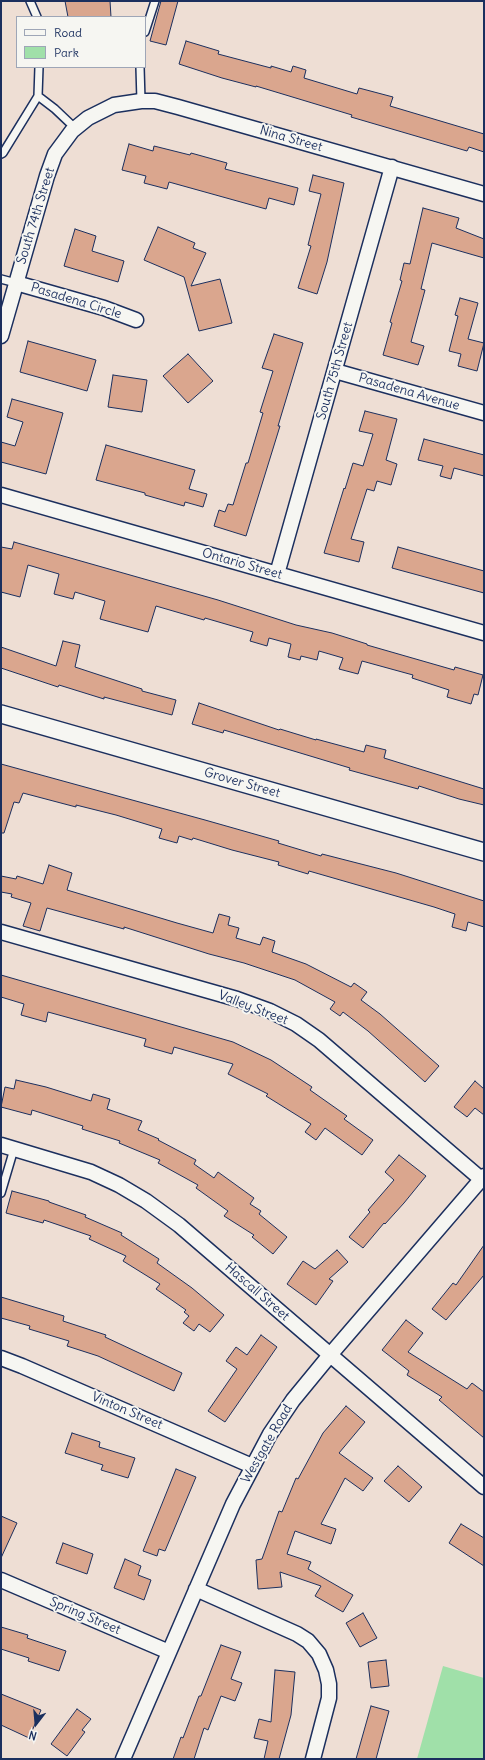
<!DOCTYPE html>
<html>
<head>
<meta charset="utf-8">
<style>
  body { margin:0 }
  #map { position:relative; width:485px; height:1760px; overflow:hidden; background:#eeded4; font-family:Delius,sans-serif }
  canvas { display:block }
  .frame { position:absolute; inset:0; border:2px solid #1b2f5e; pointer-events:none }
  .legend { position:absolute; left:16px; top:16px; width:130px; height:52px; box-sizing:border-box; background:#f6f6f2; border:1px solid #9ea6b7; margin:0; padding:5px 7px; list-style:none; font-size:12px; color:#1b2f5e }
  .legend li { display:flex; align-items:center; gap:8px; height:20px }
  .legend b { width:20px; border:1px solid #9ea6b7 }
  .north { position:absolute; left:16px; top:1704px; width:40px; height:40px; -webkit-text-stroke:3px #f6f6f2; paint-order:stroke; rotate:196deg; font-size:11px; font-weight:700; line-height:16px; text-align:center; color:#1b2f5e }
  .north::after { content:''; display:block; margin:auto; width:14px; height:18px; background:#1b2f5e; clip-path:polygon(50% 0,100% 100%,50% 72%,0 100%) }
</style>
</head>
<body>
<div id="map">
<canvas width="485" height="1760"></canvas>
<div class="frame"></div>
<ul class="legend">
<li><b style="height:5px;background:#f6f6f2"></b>Road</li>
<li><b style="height:11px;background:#a0e0a9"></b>Park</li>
</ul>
<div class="north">N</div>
</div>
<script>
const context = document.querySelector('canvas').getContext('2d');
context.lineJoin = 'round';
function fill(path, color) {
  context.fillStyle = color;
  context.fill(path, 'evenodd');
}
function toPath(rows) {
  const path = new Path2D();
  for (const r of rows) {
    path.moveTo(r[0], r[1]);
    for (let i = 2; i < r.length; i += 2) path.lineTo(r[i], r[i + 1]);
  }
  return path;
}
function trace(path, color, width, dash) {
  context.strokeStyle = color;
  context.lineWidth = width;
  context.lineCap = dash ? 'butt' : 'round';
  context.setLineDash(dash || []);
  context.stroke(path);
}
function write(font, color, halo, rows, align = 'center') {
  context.font = font + ' Delius,sans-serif';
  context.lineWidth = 4;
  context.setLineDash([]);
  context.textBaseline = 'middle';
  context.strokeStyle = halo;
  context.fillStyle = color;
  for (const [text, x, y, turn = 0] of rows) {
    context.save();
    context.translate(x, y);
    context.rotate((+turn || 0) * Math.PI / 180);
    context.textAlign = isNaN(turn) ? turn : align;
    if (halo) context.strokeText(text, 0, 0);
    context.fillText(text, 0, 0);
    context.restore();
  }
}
fill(toPath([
  [443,1666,484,1678,484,1759,417,1759]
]), '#a0e0a9');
const building = toPath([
  [65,1,110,1,111,17,68,17,65,1],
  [161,1,178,1,166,45,150,41,161,1],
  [186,41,219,51,218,54,271,68,271,66,291,72,293,66,306,70,304,78,357,94,359,88,393,97,390,106,484,134,484,152,469,147,467,151,351,117,352,115,256,86,256,87,222,78,179,64,186,41],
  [129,144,153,151,154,146,190,155,191,153,227,163,225,169,298,188,294,205,269,198,266,209,169,182,167,189,144,183,146,176,122,170,129,144],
  [313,175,344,183,327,262,317,294,298,288,311,246,308,245,321,194,309,191,313,175],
  [423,208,459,218,456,228,484,239,484,258,432,243,421,289,425,290,411,342,424,346,418,365,383,355,392,323,390,322,402,281,400,280,404,263,410,264,423,208],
  [158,227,195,243,193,248,206,253,191,286,220,279,232,323,199,331,184,277,144,260,158,227],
  [75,229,96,236,92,251,124,261,118,282,64,266,75,229],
  [460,298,478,303,468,339,484,343,477,371,458,366,461,354,449,351,458,316,455,315,460,298],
  [274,334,303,343,278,426,280,426,246,536,214,526,219,510,225,512,228,504,233,505,246,463,248,463,263,413,260,412,273,371,262,368,274,334],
  [28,341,96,360,87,391,20,372,28,341],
  [188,354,213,381,188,403,163,376,188,354],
  [113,375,147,380,142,412,108,407,113,375],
  [12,399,63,413,46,474,1,462,1,442,15,446,23,422,7,417,12,399],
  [365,411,397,419,386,460,397,464,391,485,377,481,374,491,367,489,351,539,364,542,359,562,324,553,344,488,345,489,353,463,363,466,373,434,359,431,365,411],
  [424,439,484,455,484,476,454,468,451,479,440,476,443,466,418,460,424,439],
  [106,445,195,470,189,489,207,494,203,507,185,502,184,506,145,495,145,493,96,480,106,445],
  [14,542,218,600,296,625,332,633,367,644,367,645,454,670,455,667,483,675,478,695,474,694,471,704,447,697,449,690,412,678,413,675,362,661,358,674,339,669,343,658,319,651,317,660,301,656,300,660,288,657,291,644,269,638,267,646,250,641,253,632,205,618,204,620,156,606,148,632,100,619,105,601,75,592,73,599,54,594,59,574,28,565,20,597,1,592,1,547,12,549,14,542],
  [398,547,484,571,484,593,392,568,398,547],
  [63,641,80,645,75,667,142,689,142,691,176,700,172,715,104,697,104,699,59,685,58,687,1,668,1,647,56,666,63,641],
  [199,703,279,730,280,729,316,740,316,739,364,752,366,745,386,750,384,758,484,789,484,805,459,799,419,786,418,789,349,770,350,768,224,730,223,733,192,724,199,703],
  [1,764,205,820,279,841,278,843,321,856,322,854,396,873,484,901,484,927,468,922,466,931,452,927,455,914,434,907,309,871,308,874,278,865,279,862,232,850,193,838,192,840,179,836,177,843,159,838,162,829,116,815,76,805,76,807,23,793,19,803,14,802,4,833,1,833,1,764],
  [49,865,72,873,67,890,177,923,213,933,219,914,230,917,228,925,239,928,236,938,260,945,263,937,275,941,272,952,306,964,351,987,354,983,367,992,361,1000,380,1014,439,1066,425,1082,368,1031,343,1012,340,1016,330,1009,335,1002,295,980,244,963,209,954,124,927,124,929,47,908,40,931,23,926,31,903,11,897,12,894,1,892,1,876,16,879,17,876,43,884,49,865],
  [1,975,233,1042,271,1060,312,1087,310,1090,347,1116,344,1119,373,1140,362,1155,325,1128,316,1140,305,1132,311,1124,266,1096,268,1094,228,1074,233,1064,174,1047,172,1054,144,1046,146,1039,48,1012,46,1022,21,1015,24,1004,1,997,1,975],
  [16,1080,46,1087,91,1101,93,1094,110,1099,107,1109,142,1121,138,1130,159,1139,158,1140,196,1160,194,1164,214,1178,218,1172,254,1198,250,1204,261,1211,259,1214,287,1237,273,1254,252,1237,254,1235,224,1216,228,1211,196,1188,198,1185,158,1163,160,1160,119,1143,120,1141,82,1129,83,1126,32,1110,31,1115,1,1107,5,1087,14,1089,16,1080],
  [475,1081,484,1089,484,1115,475,1108,467,1117,454,1107,475,1081],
  [399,1155,426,1176,404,1203,385,1224,384,1223,363,1248,349,1237,370,1212,368,1210,394,1180,385,1172,399,1155],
  [12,1191,49,1201,49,1202,86,1215,85,1217,122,1233,121,1235,159,1259,157,1263,192,1288,224,1315,210,1332,199,1324,194,1331,183,1323,189,1316,184,1312,186,1310,156,1289,160,1284,123,1261,126,1256,89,1239,91,1236,44,1220,43,1223,6,1213,12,1191],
  [484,1245,484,1275,446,1320,432,1309,453,1283,456,1285,484,1245],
  [337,1250,348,1262,329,1279,333,1281,316,1305,287,1284,303,1261,315,1269,337,1250],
  [1,1297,64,1316,63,1321,106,1335,105,1337,182,1373,174,1391,98,1356,67,1346,69,1341,29,1329,30,1326,1,1318,1,1297],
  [406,1320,423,1333,408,1352,467,1389,472,1383,484,1392,484,1438,439,1400,442,1397,407,1375,409,1371,382,1350,406,1320],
  [261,1335,277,1347,225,1422,208,1411,237,1369,226,1361,236,1347,247,1355,261,1335],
  [346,1406,365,1422,339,1453,373,1478,363,1491,345,1478,321,1524,336,1529,331,1544,295,1531,287,1554,311,1562,308,1569,353,1595,343,1612,315,1596,321,1586,280,1572,282,1587,258,1589,256,1560,262,1559,279,1511,282,1512,296,1478,298,1479,323,1433,346,1406],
  [72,1433,100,1442,99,1447,135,1458,128,1478,101,1470,103,1465,65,1453,72,1433],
  [398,1466,422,1487,409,1502,384,1481,398,1466],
  [176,1469,196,1477,165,1551,159,1549,157,1556,143,1551,176,1469],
  [1,1516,17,1523,1,1558,1,1516],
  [461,1524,484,1538,484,1566,449,1543,461,1524],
  [63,1543,93,1554,87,1574,56,1563,63,1543],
  [125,1559,141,1566,138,1575,151,1580,144,1600,114,1588,125,1559],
  [363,1613,377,1638,360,1647,346,1623,363,1613],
  [1,1627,28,1635,27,1638,66,1651,59,1671,28,1661,29,1658,1,1649,1,1627],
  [221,1645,241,1652,231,1679,242,1683,235,1701,221,1696,208,1730,204,1728,194,1759,173,1759,181,1737,183,1738,199,1696,201,1696,221,1645],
  [386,1660,389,1686,371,1688,368,1662,386,1660],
  [275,1670,295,1672,291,1715,279,1759,264,1759,268,1741,254,1738,259,1719,271,1722,275,1670],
  [1,1694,41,1710,29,1738,1,1725,1,1694],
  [371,1706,389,1711,376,1759,356,1759,371,1706],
  [77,1709,91,1719,82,1730,85,1732,67,1756,51,1744,77,1709]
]);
fill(building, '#daa68e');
trace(building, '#1b2f5e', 1);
const service = toPath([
  [30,1,37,17],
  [145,32,155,1],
  [140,67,141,101],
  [38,96,55,109,75,128],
  [1,154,3,153,38,96,39,67],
  [1,279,16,283],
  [1,1193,14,1149]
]);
const minor = toPath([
  [16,283,104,308,136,320],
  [1,336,47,176,55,154,72,131,88,118,114,105,141,101,155,101,178,107,484,194],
  [335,371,484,413],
  [1,495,484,633],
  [277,574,392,167],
  [1,932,237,999,270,1011,296,1024,319,1040,481,1179],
  [1,1145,91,1172,119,1185,146,1201,179,1225,484,1487],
  [1,1358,22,1366,252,1466],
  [1,1580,169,1652],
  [196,1589,297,1634,308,1641,319,1654,326,1670,329,1684,329,1698,313,1759],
  [123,1759,233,1504,270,1434,293,1400,330,1355,484,1176]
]);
const tertiary = toPath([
  [1,714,484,852]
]);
trace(service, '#1b2f5e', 10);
trace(minor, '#1b2f5e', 17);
trace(tertiary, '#1b2f5e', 20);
trace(service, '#f6f6f2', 7);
trace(minor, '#f6f6f2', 14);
trace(tertiary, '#f6f6f2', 17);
write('13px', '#1b2f5e', '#f6f6f2', [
  ["Nina Street",291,139,16],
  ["South 74th Street",36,216,-73],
  ["Pasadena Circle",76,301,17],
  ["South 75th Street",335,371,-74],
  ["Pasadena Avenue",409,392,16],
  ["Ontario Street",242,564,16],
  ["Grover Street",242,783,16],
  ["Valley Street",253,1008,21],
  ["Hascall Street",257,1292,41],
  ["Vinton Street",127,1411,23],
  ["Westgate Road",267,1444,-60],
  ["Spring Street",85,1616,23]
]);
</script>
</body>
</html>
